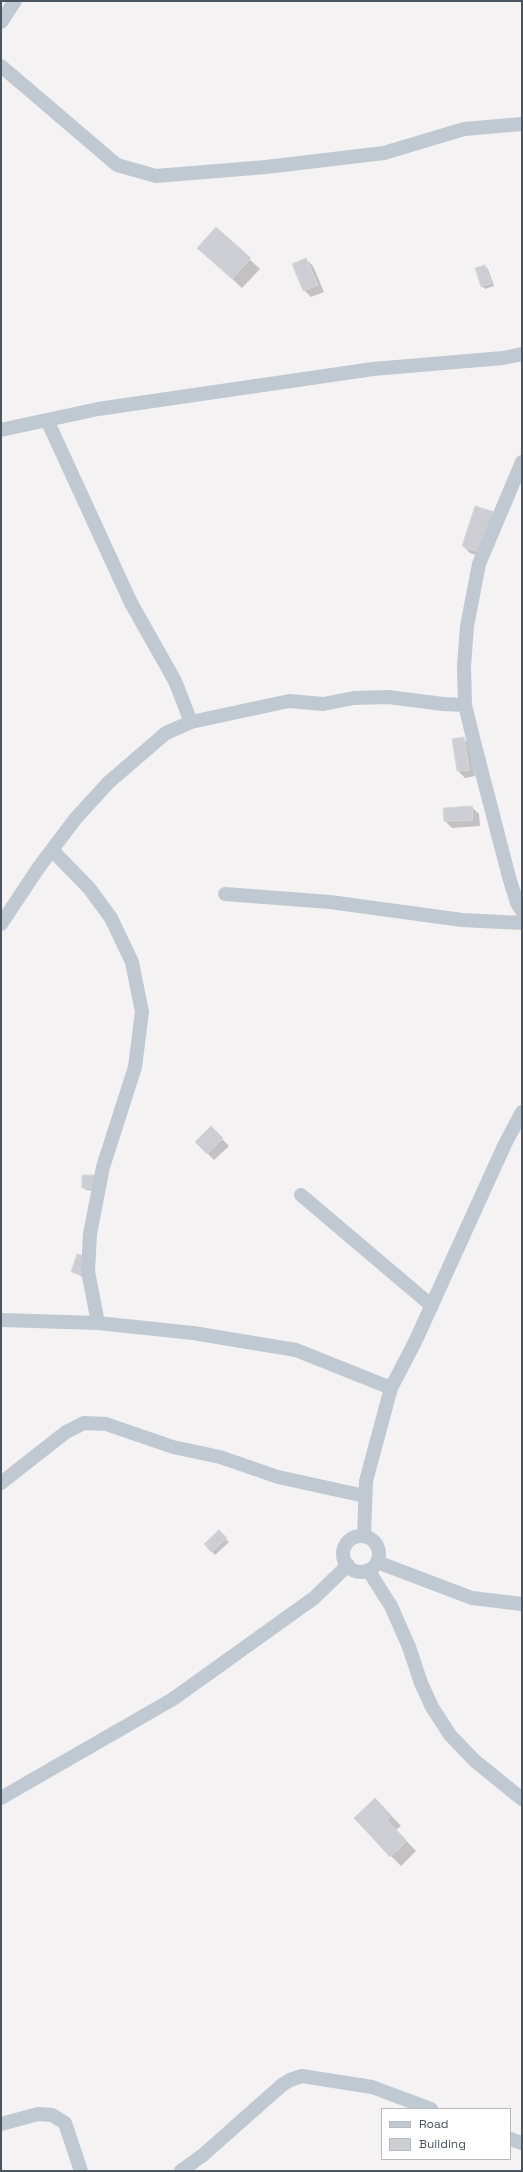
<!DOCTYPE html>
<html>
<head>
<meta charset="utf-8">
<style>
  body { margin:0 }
  #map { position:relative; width:523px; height:2172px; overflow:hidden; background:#f4f2f2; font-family:"Space Grotesk",sans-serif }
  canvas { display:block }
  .frame { position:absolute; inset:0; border:2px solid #495560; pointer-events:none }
  .legend { position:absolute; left:381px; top:2108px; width:130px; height:52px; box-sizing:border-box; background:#fff; border:1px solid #b6bbbf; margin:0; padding:5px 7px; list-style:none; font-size:12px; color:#495560 }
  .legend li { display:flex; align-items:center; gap:8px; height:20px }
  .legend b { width:20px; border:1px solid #b6bbbf }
</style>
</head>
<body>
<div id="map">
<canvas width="523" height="2172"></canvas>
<div class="frame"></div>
<ul class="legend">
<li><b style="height:5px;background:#c0c9d1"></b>Road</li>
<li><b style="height:11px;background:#ccced4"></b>Building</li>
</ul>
</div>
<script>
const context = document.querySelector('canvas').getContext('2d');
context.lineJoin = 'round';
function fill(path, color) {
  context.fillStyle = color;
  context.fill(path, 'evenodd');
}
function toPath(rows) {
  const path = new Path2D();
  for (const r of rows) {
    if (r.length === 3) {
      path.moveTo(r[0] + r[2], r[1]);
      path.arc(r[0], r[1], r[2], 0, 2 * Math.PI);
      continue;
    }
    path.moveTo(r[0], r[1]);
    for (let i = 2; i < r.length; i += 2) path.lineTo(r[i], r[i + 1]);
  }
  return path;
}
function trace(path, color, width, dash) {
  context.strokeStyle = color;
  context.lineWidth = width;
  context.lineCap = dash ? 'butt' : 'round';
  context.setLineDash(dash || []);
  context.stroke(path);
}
fill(toPath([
  [216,228,260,269,242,288,209,257],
  [306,259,313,266,324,292,311,297,304,290],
  [485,266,488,269,494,286,485,289,482,286],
  [476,507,488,559,470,553,463,546],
  [463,738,470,745,475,776,465,778,458,771,453,740],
  [472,807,479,814,480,826,452,828,445,821],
  [211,1128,229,1146,214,1160,196,1142],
  [98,1176,101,1191,86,1190,83,1187],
  [78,1255,85,1278,72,1272],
  [219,1532,229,1542,215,1555,205,1544],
  [375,1799,401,1826,396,1830,416,1851,401,1866,391,1856]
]), '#0003');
const building = toPath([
  [216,227,251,258,232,279,197,248,216,227],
  [306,258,318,285,303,291,292,264,306,258],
  [485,265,491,283,481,287,475,268,485,265],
  [475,506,495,512,481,553,462,546,475,506],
  [464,737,469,770,457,771,452,739,464,737],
  [472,806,473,820,444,821,443,808,472,806],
  [211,1126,223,1138,207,1154,195,1142,211,1126],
  [82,1175,98,1175,98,1188,82,1188,82,1175],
  [77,1254,88,1257,82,1275,71,1272,77,1254],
  [219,1530,227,1538,211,1552,204,1544,219,1530],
  [375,1798,391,1815,387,1820,407,1841,390,1857,354,1818,375,1798]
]);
fill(building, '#ccced4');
trace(building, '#d6d8dd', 1);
trace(toPath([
  [1,22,15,1],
  [1,66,117,165,156,176,266,167,384,153,464,129,522,124],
  [47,420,131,603,175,681,191,722],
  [1,430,98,409,373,369,503,358,522,354],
  [522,462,479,564,467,626,464,666,465,705,473,738,509,877,517,903,522,911],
  [52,850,89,888,111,918,132,962,142,1012,135,1067,103,1167,90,1234,88,1271,98,1323],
  [225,894,330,902,462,920,522,923],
  [1,924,39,867,76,818,109,782,166,733,191,722,289,701,323,704,354,698,388,697,443,704,465,705],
  [301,1195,432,1306],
  [1,1320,98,1323,193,1333,296,1350,391,1388],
  [1,1483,66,1432,84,1423,106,1424,173,1447,220,1457,278,1477,365,1496],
  [364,1536,366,1481,391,1388,415,1342,505,1144,522,1112],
  [361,1554,18],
  [377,1562,472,1598,522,1604],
  [368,1570,391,1606,409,1647,421,1683,432,1707,450,1735,475,1761,522,1799],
  [1,1798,173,1699,314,1598,348,1565],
  [1,2124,38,2114,52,2115,65,2123,81,2171],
  [510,2139,522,2143],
  [181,2171,203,2155,282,2085,290,2080,302,2076,372,2087,431,2109]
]), '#c0c9d1', 14);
</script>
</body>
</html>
